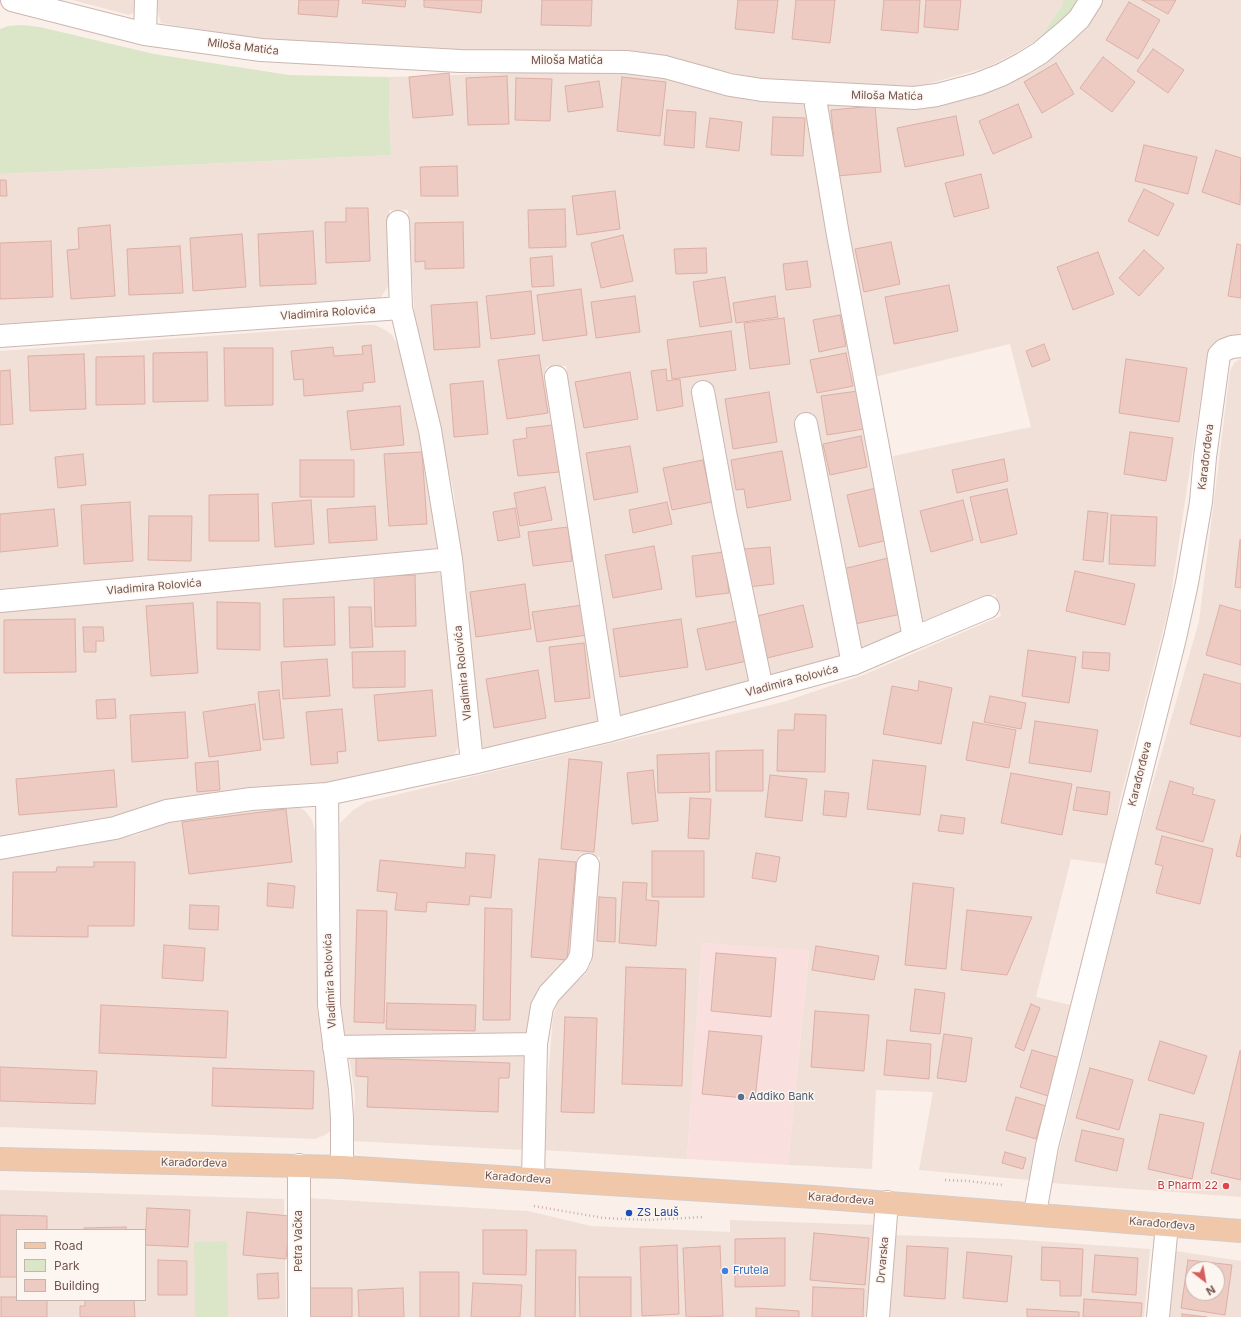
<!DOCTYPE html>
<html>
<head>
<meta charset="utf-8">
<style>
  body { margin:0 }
  #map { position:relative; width:1241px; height:1317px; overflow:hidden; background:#faf0e9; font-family:Inter,sans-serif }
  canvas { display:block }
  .legend { position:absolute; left:16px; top:1229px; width:130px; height:72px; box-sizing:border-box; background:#fdf5ef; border:1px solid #c5b5af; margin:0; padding:5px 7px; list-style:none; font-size:12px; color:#72544f }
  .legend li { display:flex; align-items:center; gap:8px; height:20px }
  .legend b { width:20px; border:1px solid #c5b5af }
  .north { position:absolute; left:1185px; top:1261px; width:40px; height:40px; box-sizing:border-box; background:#fdf5ef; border:1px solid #c5b5af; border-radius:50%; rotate:149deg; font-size:11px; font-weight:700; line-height:16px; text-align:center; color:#72544f }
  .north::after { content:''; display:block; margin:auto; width:14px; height:18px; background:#d65d5c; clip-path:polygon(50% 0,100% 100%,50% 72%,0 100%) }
</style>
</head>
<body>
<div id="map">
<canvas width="1241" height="1317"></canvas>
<ul class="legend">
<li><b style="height:5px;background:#f1c7a9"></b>Road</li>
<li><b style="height:11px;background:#dbe6c9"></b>Park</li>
<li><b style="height:11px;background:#edcbc3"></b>Building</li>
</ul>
<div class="north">N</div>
</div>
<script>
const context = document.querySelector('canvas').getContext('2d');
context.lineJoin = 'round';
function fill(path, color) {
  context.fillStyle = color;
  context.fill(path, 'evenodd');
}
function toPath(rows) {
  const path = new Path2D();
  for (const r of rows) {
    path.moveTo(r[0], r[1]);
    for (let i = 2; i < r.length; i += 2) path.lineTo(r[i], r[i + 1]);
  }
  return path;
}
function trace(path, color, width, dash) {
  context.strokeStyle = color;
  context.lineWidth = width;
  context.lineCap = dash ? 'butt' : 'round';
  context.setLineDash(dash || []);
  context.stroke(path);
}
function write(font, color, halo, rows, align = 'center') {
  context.font = font + ' Inter,sans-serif';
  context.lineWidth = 3;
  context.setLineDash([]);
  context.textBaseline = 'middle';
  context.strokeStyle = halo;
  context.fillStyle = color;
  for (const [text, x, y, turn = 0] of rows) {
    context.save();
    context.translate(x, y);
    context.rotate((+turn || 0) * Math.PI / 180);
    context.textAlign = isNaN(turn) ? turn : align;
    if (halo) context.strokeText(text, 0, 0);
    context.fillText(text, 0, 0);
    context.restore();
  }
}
fill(toPath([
  [72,0,137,0,136,11,129,15],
  [157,0,1063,0,1063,4,1040,38,1021,50,988,67,914,88,775,82,668,59,510,54,277,42,161,23,158,13],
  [1101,0,1241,0,1241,335,1226,337,1219,340,1207,356,1169,607,1121,796,1107,864,1071,859,1036,997,1071,1005,1029,1180,919,1170,933,1092,876,1090,872,1169,788,1165,809,951,702,943,687,1159,542,1150,553,1016,559,999,585,974,591,964,600,857,580,855,572,949,528,1032,347,1037,340,1028,336,1018,340,823,352,811,366,802,783,702,863,675,1001,616,995,594,920,622,893,456,1031,427,1010,344,874,377,824,101,974,95,1018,79,1061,48],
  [611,70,672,77,749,100,804,102,827,235,907,632,858,650,810,414,798,416,842,658,769,680,710,382,693,385,751,682,629,718,618,713,566,366,546,367,601,720,597,726,481,751,454,494,436,412,415,324,408,210,389,210,390,284,381,297,374,302,0,324,0,174,391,155,389,106,389,77],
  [360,325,375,325,385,330,392,335,398,346,418,423,440,543,438,552,0,589,0,351],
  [1241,358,1241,1197,1051,1183,1134,849,1199,621,1230,371,1234,363],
  [434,570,444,576,461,739,456,752,449,758,341,782,325,783,211,796,111,819,0,837,0,612],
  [286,804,298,806,306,812,312,820,315,831,317,1008,326,1057,331,1131,325,1135,315,1139,0,1127,0,859,136,835,165,822],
  [526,1053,522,1150,352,1141,355,1096,349,1056],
  [0,1190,284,1199,286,1317,0,1317],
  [17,1230,145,1230,145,1300,17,1300],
  [307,1198,528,1211,591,1226,730,1232,730,1220,876,1225,867,1317,308,1317],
  [893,1235,1011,1239,1150,1249,1144,1317,886,1317],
  [1176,1251,1241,1261,1241,1317,1170,1317],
  [1193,1269,1217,1269,1217,1293,1193,1293]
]), '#f1e0d8');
fill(toPath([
  [702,943,809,950,788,1165,687,1159]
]), '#f9e0de');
fill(toPath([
  [1063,0,1079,0,1061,25,1040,38,1063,4],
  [22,25,40,27,154,54,289,75,389,77,389,106,391,155,0,174,0,29,8,26],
  [227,1241,228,1317,195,1317,194,1242]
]), '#dbe6c9');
const building = toPath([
  [299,0,339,0,337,17,298,14,299,0],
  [363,0,406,0,405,7,362,3,363,0],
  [424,0,482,0,481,13,424,7,424,0],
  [542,0,592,0,591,26,541,25,542,0],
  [738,0,778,0,774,33,735,29,738,0],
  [796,0,835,0,830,43,792,39,796,0],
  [884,0,920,0,918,33,881,30,884,0],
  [926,0,961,0,958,30,924,27,926,0],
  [1142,0,1176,0,1168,14,1142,0],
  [1129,2,1160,20,1138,59,1106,40,1129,2],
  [1153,49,1184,70,1168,93,1137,71,1153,49],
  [1103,57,1135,82,1112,112,1080,88,1103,57],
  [1056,63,1074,94,1042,113,1024,82,1056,63],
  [449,73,453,115,413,118,409,77,449,73],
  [507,76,509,124,468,125,466,78,507,76],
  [622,77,666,82,660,136,617,131,622,77],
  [516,78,552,79,550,121,515,120,516,78],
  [599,81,603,107,568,112,565,86,599,81],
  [1018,104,1032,137,993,154,979,121,1018,104],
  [875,106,881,172,837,176,831,110,875,106],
  [667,110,696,112,694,148,664,145,667,110],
  [956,116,964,155,905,167,897,128,956,116],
  [773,117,805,118,803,156,771,155,773,117],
  [710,118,742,122,739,151,706,147,710,118],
  [1144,145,1197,157,1188,194,1135,181,1144,145],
  [1216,150,1241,158,1240,205,1202,192,1216,150],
  [457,166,458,196,421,196,420,167,457,166],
  [981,174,989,208,954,217,945,183,981,174],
  [0,180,6,180,7,196,0,196,0,180],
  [1144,189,1174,204,1158,236,1128,221,1144,189],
  [615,191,620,229,577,235,572,196,615,191],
  [346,208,368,208,370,261,326,263,325,222,346,222,346,208],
  [565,209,566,247,529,248,528,210,565,209],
  [463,222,464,268,425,269,425,261,415,262,415,223,463,222],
  [110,225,115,296,71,299,67,250,79,249,78,228,110,225],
  [313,231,316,284,260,286,258,234,313,231],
  [242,234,246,287,193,291,190,238,242,234],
  [623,235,633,281,601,288,591,243,623,235],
  [51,241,53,297,0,299,0,243,51,241],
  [891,242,900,284,864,292,855,249,891,242],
  [1237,244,1241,245,1241,298,1228,296,1237,244],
  [180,246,183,293,129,295,127,249,180,246],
  [706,248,707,273,676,274,674,249,706,248],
  [1144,250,1164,268,1139,296,1119,278,1144,250],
  [1098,252,1114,294,1073,310,1057,267,1098,252],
  [552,256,554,286,532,287,530,258,552,256],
  [807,261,811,287,786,290,783,264,807,261],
  [725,277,732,322,700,327,693,282,725,277],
  [949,285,958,331,894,344,885,297,949,285],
  [581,289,587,335,543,341,537,295,581,289],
  [531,291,535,334,491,339,486,296,531,291],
  [635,296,640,332,596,338,591,302,635,296],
  [775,296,778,317,736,323,733,303,775,296],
  [477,302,480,347,434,350,431,305,477,302],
  [840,315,846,346,819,352,813,320,840,315],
  [784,318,790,364,750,369,744,323,784,318],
  [731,331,736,370,672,379,667,340,731,331],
  [1044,344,1050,360,1032,367,1026,351,1044,344],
  [371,345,375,382,363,383,363,391,304,396,303,379,294,380,291,351,333,347,334,356,363,354,362,346,371,345],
  [224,348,273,348,273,405,225,406,224,348],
  [207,352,208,401,153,402,153,353,207,352],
  [846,353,853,386,817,393,810,360,846,353],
  [84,354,86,409,30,411,28,356,84,354],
  [539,355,548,413,507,419,498,360,539,355],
  [144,356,145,404,96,405,96,357,144,356],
  [1126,359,1187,368,1179,422,1119,413,1126,359],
  [666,369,667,381,680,379,683,406,657,411,651,371,666,369],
  [10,370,13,424,0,425,0,371,10,370],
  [630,372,638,419,584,428,575,382,630,372],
  [483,381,488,434,454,437,450,384,483,381],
  [858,391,864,429,827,435,821,396,858,391],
  [769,392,777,442,733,449,725,399,769,392],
  [400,406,404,445,351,450,347,411,400,406],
  [553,425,559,472,518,476,513,440,527,438,526,428,553,425],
  [1130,432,1173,438,1166,481,1124,474,1130,432],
  [861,436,867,467,830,475,823,444,861,436],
  [630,446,638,492,594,500,586,453,630,446],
  [782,451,791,500,747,508,744,489,736,490,731,460,782,451],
  [422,452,427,524,389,526,384,454,422,452],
  [83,454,86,485,58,488,55,457,83,454],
  [1004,459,1008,481,957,493,952,470,1004,459],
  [300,460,354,460,354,497,300,497,300,460],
  [703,460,712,502,672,510,663,468,703,460],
  [545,487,552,520,520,526,514,493,545,487],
  [876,488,888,540,859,547,847,495,876,488],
  [1007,489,1017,534,981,543,970,497,1007,489],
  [258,494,259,541,209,541,209,495,258,494],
  [311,500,314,544,275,547,272,503,311,500],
  [963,500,973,540,931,552,920,511,963,500],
  [130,502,133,561,84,564,81,505,130,502],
  [667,502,672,524,633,533,629,510,667,502],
  [375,506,377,540,329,543,327,509,375,506],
  [515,508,520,537,498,541,493,512,515,508],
  [54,509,58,546,0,552,0,514,54,509],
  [1088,511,1108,513,1103,562,1083,560,1088,511],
  [1111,515,1157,517,1155,566,1109,564,1111,515],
  [149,516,192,516,191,561,148,560,149,516],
  [568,527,572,561,533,566,528,532,568,527],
  [1240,540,1241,540,1241,588,1235,587,1240,540],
  [654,546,662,589,613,598,605,555,654,546],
  [770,547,774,584,748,587,744,549,770,547],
  [724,552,729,593,696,597,692,556,724,552],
  [888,558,901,614,855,624,843,569,888,558],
  [1075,571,1135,584,1125,625,1066,611,1075,571],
  [415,575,416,626,375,627,374,576,415,575],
  [525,584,531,629,476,637,470,592,525,584],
  [334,597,335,645,284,647,283,599,334,597],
  [217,602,260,603,260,650,217,649,217,602],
  [193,603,198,673,151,676,146,606,193,603],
  [583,605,587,635,537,642,532,612,583,605],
  [803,605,813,647,763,659,753,617,803,605],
  [1220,605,1241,611,1241,665,1206,655,1220,605],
  [349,607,371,607,373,647,350,648,349,607],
  [75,619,76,672,4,673,4,620,75,619],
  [681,619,688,667,620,677,613,629,681,619],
  [738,621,747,661,706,670,697,629,738,621],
  [83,627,103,627,104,641,96,641,96,652,84,652,83,627],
  [584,643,590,698,555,702,549,647,584,643],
  [1028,650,1076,657,1069,703,1022,696,1028,650],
  [405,651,405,687,353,688,352,652,405,651],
  [1083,652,1110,653,1109,671,1082,668,1083,652],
  [327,659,330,696,283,699,281,662,327,659],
  [538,670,546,718,494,728,486,679,538,670],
  [1204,674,1241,684,1241,733,1240,737,1190,724,1204,674],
  [919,681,952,688,941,744,883,734,892,686,918,691,919,681],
  [279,690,284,738,263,740,258,692,279,690],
  [432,690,436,736,378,741,374,695,432,690],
  [990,696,1026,703,1021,729,984,722,990,696],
  [115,699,116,718,97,719,96,700,115,699],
  [255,704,261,750,209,757,203,712,255,704],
  [342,709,346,751,337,752,338,763,311,765,306,712,342,709],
  [185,712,188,758,132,762,130,715,185,712],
  [795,714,826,715,825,772,777,771,778,730,794,730,795,714],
  [1035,721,1098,730,1091,772,1029,763,1035,721],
  [973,722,1016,730,1009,768,966,760,973,722],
  [763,750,763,791,716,791,716,751,763,750],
  [709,753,710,792,658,793,657,755,709,753],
  [569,759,602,762,594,852,561,849,569,759],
  [873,760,926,766,920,815,867,809,873,760],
  [218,761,220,790,197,792,195,763,218,761],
  [114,770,117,807,19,815,16,779,114,770],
  [653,770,658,821,632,824,627,773,653,770],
  [1011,773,1072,784,1062,835,1001,823,1011,773],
  [770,775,807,779,802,821,765,817,770,775],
  [1170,781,1194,788,1192,794,1215,800,1203,842,1156,829,1170,781],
  [1077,787,1110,792,1107,815,1073,810,1077,787],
  [825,791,849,793,846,817,823,815,825,791],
  [690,798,711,799,709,839,688,838,690,798],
  [286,809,292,862,189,874,182,822,286,809],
  [941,815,965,818,963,834,938,831,941,815],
  [1241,835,1241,857,1236,856,1241,835],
  [1162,836,1213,849,1200,904,1156,893,1163,866,1155,864,1162,836],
  [652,851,704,851,704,897,652,897,652,851],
  [466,853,495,855,491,898,470,896,469,905,427,902,426,912,395,910,397,893,377,891,380,860,465,868,466,853],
  [756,853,780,857,776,882,752,878,756,853],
  [539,859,576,862,567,960,531,957,539,859],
  [94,862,135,862,134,926,88,926,88,937,12,936,13,872,56,872,57,867,94,867,94,862],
  [623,882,647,883,646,900,659,901,656,946,619,943,623,882],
  [268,883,295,886,293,908,267,906,268,883],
  [913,883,954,888,946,969,905,965,913,883],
  [599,897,616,898,615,942,597,941,599,897],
  [190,905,219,906,218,930,189,929,190,905],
  [485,908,512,909,510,1020,483,1020,485,908],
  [357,910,387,911,384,1023,354,1022,357,910],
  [967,910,1032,917,1007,975,961,970,967,910],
  [164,945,205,948,203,981,162,978,164,945],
  [816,946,879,956,874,980,812,970,816,946],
  [716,953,776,958,771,1017,711,1011,716,953],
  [626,967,686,969,682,1086,622,1084,626,967],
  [915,989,945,993,940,1034,910,1031,915,989],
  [387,1003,476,1005,475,1031,386,1029,387,1003],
  [1031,1004,1040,1008,1024,1051,1015,1047,1031,1004],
  [101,1005,228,1011,226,1058,99,1053,101,1005],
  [815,1011,869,1015,864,1071,811,1067,815,1011],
  [565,1017,597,1018,594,1113,561,1112,565,1017],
  [709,1031,762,1036,755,1099,702,1094,709,1031],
  [944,1034,972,1038,966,1082,937,1078,944,1034],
  [887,1040,931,1044,929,1079,884,1075,887,1040],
  [1160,1041,1207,1056,1194,1094,1148,1080,1160,1041],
  [1032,1050,1060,1058,1048,1096,1020,1087,1032,1050],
  [1240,1051,1241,1051,1241,1180,1211,1173,1240,1051],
  [356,1058,510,1063,509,1078,499,1078,498,1112,367,1107,368,1077,356,1076,356,1058],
  [0,1067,97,1071,95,1104,0,1101,0,1067],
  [213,1068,314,1071,313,1109,212,1106,213,1068],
  [1090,1068,1133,1080,1119,1130,1076,1118,1090,1068],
  [1016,1097,1046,1106,1036,1139,1006,1130,1016,1097],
  [1160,1114,1204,1123,1192,1179,1148,1169,1160,1114],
  [1082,1130,1124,1139,1117,1171,1075,1161,1082,1130],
  [1005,1152,1026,1158,1023,1169,1002,1163,1005,1152],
  [147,1208,190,1210,188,1247,145,1245,147,1208],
  [247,1212,290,1216,286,1259,243,1255,247,1212],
  [0,1215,47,1216,47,1230,17,1230,17,1277,0,1277,0,1215],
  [126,1227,126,1230,84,1230,84,1228,126,1227],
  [483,1230,527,1230,526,1275,483,1274,483,1230],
  [814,1233,869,1238,865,1285,810,1280,814,1233],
  [785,1238,785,1286,735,1287,735,1239,785,1238],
  [677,1245,679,1314,642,1316,640,1247,677,1245],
  [720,1246,723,1316,686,1317,683,1248,720,1246],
  [907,1246,948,1248,945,1299,904,1296,907,1246],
  [1042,1247,1083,1249,1081,1296,1060,1296,1060,1281,1041,1280,1042,1247],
  [536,1250,576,1250,575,1317,535,1317,536,1250],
  [967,1252,1012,1256,1007,1302,963,1298,967,1252],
  [1095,1255,1138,1258,1136,1295,1092,1292,1095,1255],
  [158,1260,187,1261,187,1295,158,1295,158,1260],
  [1188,1260,1232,1265,1225,1315,1181,1308,1188,1260],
  [1193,1269,1217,1269,1217,1293,1193,1293,1193,1269],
  [420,1272,459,1272,459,1317,420,1317,420,1272],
  [278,1273,279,1298,258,1299,257,1274,278,1273],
  [579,1277,631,1277,631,1317,580,1317,579,1277],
  [473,1283,522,1285,520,1317,471,1317,473,1283],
  [813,1287,864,1289,863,1317,812,1317,813,1287],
  [309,1288,352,1288,352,1317,308,1317,309,1288],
  [403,1288,404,1317,359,1317,358,1290,403,1288],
  [1,1297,17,1297,17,1300,47,1300,47,1317,1,1317,1,1297],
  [1084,1299,1142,1303,1141,1317,1083,1317,1084,1299],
  [85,1300,134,1300,135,1317,80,1317,80,1306,85,1306,85,1300],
  [756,1308,799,1311,799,1317,756,1317,756,1308],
  [1027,1309,1079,1312,1079,1317,1027,1317,1027,1309],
  [1182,1314,1207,1317,1182,1317,1182,1314]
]);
fill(building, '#edcbc3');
trace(building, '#ddafa6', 1);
const street = toPath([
  [12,0,145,34,261,50,460,61,626,62,665,67,730,85,762,90,914,98,937,95,978,84,1001,75,1022,64,1040,53,1065,32,1079,19,1091,0],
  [145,34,146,0],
  [398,222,401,308],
  [0,336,401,308,430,430,451,559,472,763],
  [556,377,611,730],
  [703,392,725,512,762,689],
  [806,424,853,664],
  [0,601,451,559],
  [914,638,988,607],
  [327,794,329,1005,340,1089,342,1118,342,1167],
  [0,848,115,828,167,811,251,799,327,794,472,763,611,730,853,664,914,638,838,235,814,93],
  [334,1047,536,1044],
  [533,1179,536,1044,542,1007,549,994,577,964,581,955,588,865],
  [1035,1213,1047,1146,1175,638,1187,583,1201,502,1205,457,1219,355,1224,350,1232,347,1241,346],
  [299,1317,299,1165],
  [878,1317,887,1202],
  [1158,1317,1167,1225]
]);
const primary = toPath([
  [0,1159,342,1167,814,1197,1241,1231]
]);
trace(street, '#cbb6b0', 24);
trace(primary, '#d5ccca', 24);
trace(toPath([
  [945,1180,968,1181,1003,1185],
  [534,1206,604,1218,647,1220,704,1217]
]), '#d2aea6', 2.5, [1, 3]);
trace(street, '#fff', 22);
trace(primary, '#f1c7a9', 22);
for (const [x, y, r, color] of [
  [741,1097,4,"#5c6f8a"],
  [1226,1186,4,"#e0444e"],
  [629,1213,4,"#1a4fb4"],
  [725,1271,4,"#3f7fe0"]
]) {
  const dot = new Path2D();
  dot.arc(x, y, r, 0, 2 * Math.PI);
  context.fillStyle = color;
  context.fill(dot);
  trace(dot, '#fdf5ef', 1.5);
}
write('11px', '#72544f', '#fdf5ef', [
  ["Miloša Matića",243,47,7],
  ["Miloša Matića",567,61],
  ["Miloša Matića",887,96,1],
  ["Vladimira Rolovića",328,313,-4],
  ["Karađorđeva",1206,457,-83],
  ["Vladimira Rolovića",154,587,-5],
  ["Vladimira Rolovića",463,673,-96],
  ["Vladimira Rolovića",792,681,-15],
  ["Karađorđeva",1140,774,-76],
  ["Vladimira Rolovića",330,981,-93],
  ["Karađorđeva",194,1163,1],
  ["Karađorđeva",518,1178,4],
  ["Karađorđeva",841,1199,4],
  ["Karađorđeva",1162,1224,5],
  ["Petra Vačka",299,1241,-90],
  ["Drvarska",883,1260,-85]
]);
write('11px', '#4e5e75', '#fdf5ef', [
  ["Addiko Bank",749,1097]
], 'left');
write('11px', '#be3a42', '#fdf5ef', [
  ["B Pharm 22",1218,1186]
], 'right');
write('11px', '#164399', '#fdf5ef', [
  ["ZS Lauš",637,1213]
], 'left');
write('11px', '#366cbe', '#fdf5ef', [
  ["Frutela",733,1271]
], 'left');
</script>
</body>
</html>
